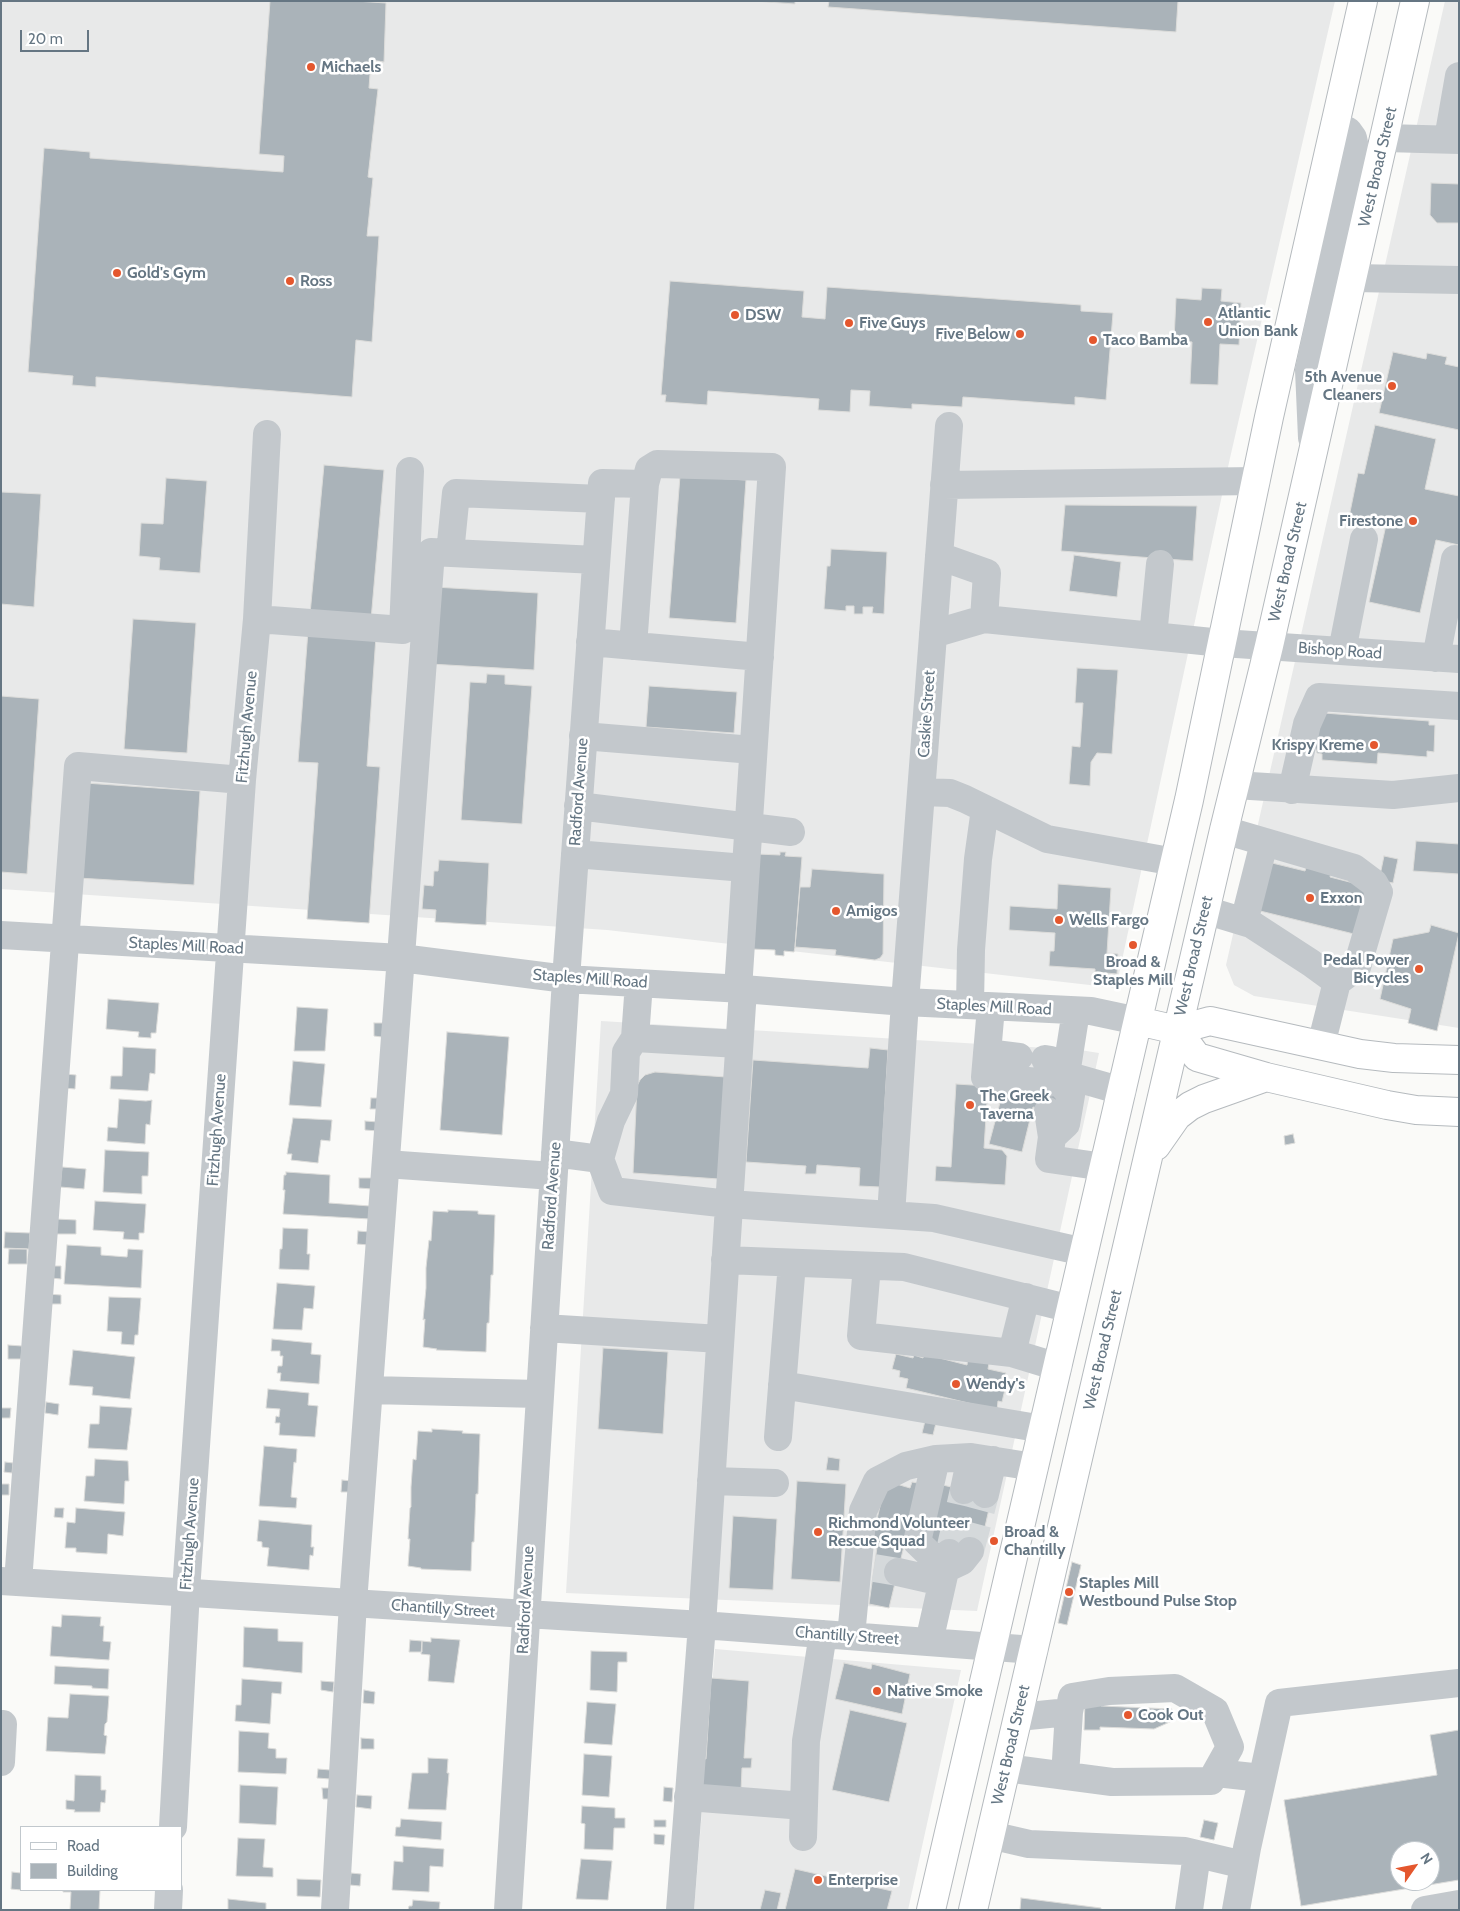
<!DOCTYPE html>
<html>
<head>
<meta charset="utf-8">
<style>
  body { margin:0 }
  #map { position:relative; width:1460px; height:1911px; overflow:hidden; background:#fafaf8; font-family:Cabin,sans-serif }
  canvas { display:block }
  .frame { position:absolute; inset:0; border:2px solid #657683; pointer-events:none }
  .legend { position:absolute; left:20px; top:1826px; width:162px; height:65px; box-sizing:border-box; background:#fff; border:1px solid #c1c8cd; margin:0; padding:6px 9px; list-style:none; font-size:15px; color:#657683 }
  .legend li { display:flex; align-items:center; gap:10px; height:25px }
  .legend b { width:25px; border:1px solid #c1c8cd }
  .north { position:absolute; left:1390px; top:1841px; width:50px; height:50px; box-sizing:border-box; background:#fff; border:1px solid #c1c8cd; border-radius:50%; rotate:57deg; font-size:14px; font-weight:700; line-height:20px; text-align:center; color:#657683 }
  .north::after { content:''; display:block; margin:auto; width:18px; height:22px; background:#e4572e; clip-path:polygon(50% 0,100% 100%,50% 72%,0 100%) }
  .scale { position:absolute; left:20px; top:30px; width:69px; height:22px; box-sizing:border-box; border:2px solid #657683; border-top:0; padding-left:6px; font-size:15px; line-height:18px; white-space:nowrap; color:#657683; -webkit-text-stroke:4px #fff; paint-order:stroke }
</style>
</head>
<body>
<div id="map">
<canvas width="1460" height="1911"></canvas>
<div class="frame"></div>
<ul class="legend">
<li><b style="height:6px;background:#fff"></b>Road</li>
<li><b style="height:14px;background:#aab3b9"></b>Building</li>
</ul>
<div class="north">N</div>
<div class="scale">20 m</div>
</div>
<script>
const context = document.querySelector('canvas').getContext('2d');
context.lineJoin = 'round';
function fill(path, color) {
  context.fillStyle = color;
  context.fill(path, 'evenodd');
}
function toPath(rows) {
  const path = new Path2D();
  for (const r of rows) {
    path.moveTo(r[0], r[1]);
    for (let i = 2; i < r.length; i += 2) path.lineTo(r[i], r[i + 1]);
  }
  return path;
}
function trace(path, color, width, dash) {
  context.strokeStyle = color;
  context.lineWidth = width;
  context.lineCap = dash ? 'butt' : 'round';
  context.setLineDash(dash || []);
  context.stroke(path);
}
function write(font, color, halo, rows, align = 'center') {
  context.font = font + ' Cabin,sans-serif';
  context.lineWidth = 5;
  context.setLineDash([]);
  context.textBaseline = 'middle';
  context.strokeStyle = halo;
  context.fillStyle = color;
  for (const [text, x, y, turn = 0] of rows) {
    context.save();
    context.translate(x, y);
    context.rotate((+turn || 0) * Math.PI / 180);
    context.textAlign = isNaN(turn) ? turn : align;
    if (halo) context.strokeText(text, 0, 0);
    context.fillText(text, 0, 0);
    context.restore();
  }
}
fill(toPath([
  [1,1,1335,1,1230,458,1116,988,607,930,1,889],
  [1445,1,1459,1,1459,1028,1254,996,1234,985,1226,965],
  [601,1021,1080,1050,1099,1053,977,1611,566,1593],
  [715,1649,961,1670,908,1910,694,1910]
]), '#e8e9e9');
const building = toPath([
  [270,1,355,1,386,3,384,62,371,60,369,88,378,89,368,177,373,178,367,236,379,236,372,342,356,340,352,397,96,377,96,387,72,385,73,376,28,372,44,148,90,152,90,158,283,172,284,156,259,154,270,1],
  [753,1,795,1,795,4,753,1],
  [829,1,1178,1,1176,32,828,7,829,1],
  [1431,183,1459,184,1459,223,1437,223,1430,215,1431,183],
  [670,281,804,291,802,317,825,319,827,287,1081,305,1081,311,1113,313,1106,400,1075,397,1075,405,963,397,962,407,912,404,912,409,869,406,870,391,851,390,850,412,818,410,819,399,708,391,707,405,665,402,666,395,661,395,670,281],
  [1202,288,1222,289,1221,301,1241,303,1239,345,1220,344,1218,385,1190,384,1192,342,1174,340,1176,298,1201,300,1202,288],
  [1393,352,1426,359,1427,353,1447,357,1445,364,1459,367,1459,430,1379,413,1393,352],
  [1375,425,1436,439,1425,489,1459,496,1459,545,1436,540,1420,613,1369,602,1386,525,1349,517,1358,473,1364,474,1375,425],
  [324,465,384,470,371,620,310,614,324,465],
  [680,476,746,480,736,623,669,618,680,476],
  [166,478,207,481,200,573,159,570,160,558,139,556,141,523,163,524,166,478],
  [1,492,41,494,34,607,1,604,1,492],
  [1065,505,1197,506,1193,561,1061,551,1065,505],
  [831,549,887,552,884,614,872,613,873,607,863,607,863,614,854,614,854,606,846,606,846,611,824,609,827,566,830,566,831,549],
  [1074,555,1121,562,1117,597,1069,591,1074,555],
  [434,587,538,593,534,670,430,664,434,587],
  [133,619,196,623,187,753,124,749,133,619],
  [308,631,376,636,367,766,380,767,369,923,307,919,318,763,298,762,308,631],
  [1077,668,1118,670,1112,754,1097,753,1091,762,1090,786,1069,784,1072,746,1080,747,1083,703,1075,703,1077,668],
  [487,674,505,675,505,684,532,686,522,824,461,820,470,682,486,683,487,674],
  [649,686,737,692,734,733,646,727,649,686],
  [1,696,39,699,27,874,1,872,1,696],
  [1324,713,1429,721,1429,725,1435,725,1434,752,1427,751,1427,757,1378,753,1377,764,1322,760,1322,754,1317,753,1313,738,1324,713],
  [85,783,200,791,194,885,78,878,85,783],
  [1416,841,1459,844,1459,874,1413,871,1416,841],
  [780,852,786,852,785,856,802,857,795,947,794,952,784,951,784,956,775,955,775,950,752,949,757,854,780,855,780,852],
  [1384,856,1398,859,1393,883,1379,880,1384,856],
  [439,860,489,863,486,925,435,922,436,910,422,909,424,885,433,886,434,871,438,871,439,860],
  [1264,861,1305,871,1307,865,1331,872,1330,877,1369,887,1358,935,1252,909,1264,861],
  [812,869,884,874,883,954,880,958,875,960,835,955,836,950,795,947,800,887,810,887,812,869],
  [1058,884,1111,888,1107,953,1118,954,1117,974,1095,972,1095,969,1049,966,1050,951,1054,951,1055,933,1009,930,1010,906,1057,909,1058,884],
  [1431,925,1459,933,1437,1031,1408,1023,1411,1009,1380,999,1393,939,1429,932,1431,925],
  [108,999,159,1003,156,1033,151,1033,151,1038,138,1037,139,1032,106,1029,108,999],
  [297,1007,328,1009,325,1051,294,1051,297,1007],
  [374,1023,383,1023,382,1037,374,1036,374,1023],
  [447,1032,509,1037,502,1135,440,1130,447,1032],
  [123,1047,156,1049,155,1074,150,1073,148,1091,110,1089,111,1076,122,1076,123,1047],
  [870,1048,888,1050,880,1187,859,1186,860,1168,817,1165,816,1174,805,1174,806,1166,746,1162,753,1060,868,1068,870,1048],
  [293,1061,325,1064,321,1107,289,1105,293,1061],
  [655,1072,726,1077,719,1179,633,1173,637,1086,640,1080,645,1075,655,1072],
  [65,1074,76,1075,75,1089,64,1088,65,1074],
  [1006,1080,1060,1093,1055,1112,1033,1107,1022,1152,989,1144,1006,1080],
  [956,1084,988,1086,984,1148,1002,1150,1007,1156,1005,1185,935,1181,936,1166,951,1167,956,1084],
  [371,1098,382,1098,382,1109,370,1109,371,1098],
  [119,1099,146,1101,152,1100,150,1125,146,1124,145,1144,107,1141,108,1127,117,1128,119,1099],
  [293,1118,332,1120,330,1141,321,1140,318,1163,291,1160,292,1154,287,1154,293,1118],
  [365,1121,378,1122,378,1131,365,1130,365,1121],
  [1293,1134,1295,1143,1285,1145,1284,1136,1293,1134],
  [105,1150,149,1152,148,1176,142,1176,142,1194,103,1192,105,1150],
  [62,1167,86,1169,84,1189,60,1187,62,1167],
  [286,1172,330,1175,329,1203,370,1206,370,1219,283,1214,285,1190,283,1190,284,1175,286,1175,286,1172],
  [359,1178,372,1178,372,1189,359,1188,359,1178],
  [95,1201,146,1204,144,1233,139,1233,139,1240,123,1239,124,1232,93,1230,95,1201],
  [448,1210,478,1211,478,1214,495,1215,493,1275,491,1275,489,1323,487,1323,486,1352,436,1350,437,1349,423,1347,425,1319,423,1320,426,1288,426,1268,429,1240,431,1241,433,1211,448,1212,448,1210],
  [56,1219,76,1220,76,1234,56,1234,56,1219],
  [283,1228,308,1229,307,1254,310,1254,309,1270,279,1269,280,1249,282,1249,283,1228],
  [358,1231,370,1232,369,1245,357,1244,358,1231],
  [5,1232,30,1233,29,1249,4,1248,5,1232],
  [67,1245,101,1247,101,1255,127,1257,128,1249,143,1250,141,1288,64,1284,67,1245],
  [9,1249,27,1249,27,1264,8,1264,9,1249],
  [51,1266,61,1266,61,1279,51,1278,51,1266],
  [277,1283,315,1286,313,1309,304,1308,302,1330,273,1329,277,1283],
  [48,1294,61,1295,61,1304,48,1304,48,1294],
  [109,1297,141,1298,138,1335,135,1335,134,1345,121,1344,122,1332,107,1331,109,1297],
  [272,1339,312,1343,311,1354,321,1355,319,1384,280,1381,281,1373,277,1373,278,1366,282,1366,283,1356,280,1356,280,1351,271,1351,272,1339],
  [8,1345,22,1346,21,1359,8,1359,8,1345],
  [603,1348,668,1352,663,1434,598,1429,603,1348],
  [73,1350,135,1357,130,1399,92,1395,93,1387,69,1385,73,1350],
  [896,1354,913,1358,914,1355,923,1358,924,1354,967,1365,968,1358,989,1363,988,1369,1006,1373,1004,1381,1007,1381,1002,1402,998,1401,997,1410,906,1388,908,1379,899,1377,900,1371,892,1369,896,1354],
  [268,1389,309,1393,308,1405,318,1406,315,1437,279,1435,280,1423,275,1423,276,1416,279,1417,280,1409,266,1408,268,1389],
  [46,1402,59,1404,58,1415,45,1413,46,1402],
  [100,1406,132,1408,127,1450,88,1448,90,1424,99,1424,100,1406],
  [1,1408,11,1408,10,1418,1,1418,1,1408],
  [925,1421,936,1423,933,1435,922,1433,925,1421],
  [432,1429,463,1431,462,1433,480,1434,478,1494,476,1494,474,1542,472,1542,471,1571,421,1569,421,1568,408,1566,410,1539,408,1539,410,1508,411,1507,411,1487,413,1459,416,1460,418,1431,432,1432,432,1429],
  [264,1446,297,1449,296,1463,294,1462,291,1497,297,1498,296,1508,259,1506,264,1446],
  [828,1457,840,1459,839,1471,826,1470,828,1457],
  [95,1459,128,1461,129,1481,125,1481,124,1504,84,1501,86,1476,94,1476,95,1459],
  [5,1462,13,1463,12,1473,4,1472,5,1462],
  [342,1480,351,1481,351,1492,341,1492,342,1480],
  [797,1481,846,1484,840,1582,791,1579,797,1481],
  [886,1481,910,1488,912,1482,923,1484,904,1546,878,1540,873,1536,886,1481],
  [1,1484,9,1484,9,1495,1,1495,1,1484],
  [938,1484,992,1496,979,1553,924,1541,938,1484],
  [55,1508,64,1508,63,1518,54,1517,55,1508],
  [76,1508,125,1512,123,1536,108,1534,107,1554,76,1552,76,1548,65,1548,67,1522,75,1523,76,1508],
  [733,1516,777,1519,773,1590,729,1588,733,1516],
  [259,1520,312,1525,311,1547,314,1547,313,1556,310,1555,309,1570,267,1566,269,1548,262,1547,262,1542,257,1541,259,1520],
  [878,1540,904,1546,889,1608,869,1604,878,1540],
  [1072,1562,1081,1565,1067,1625,1058,1623,1072,1562],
  [62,1615,101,1617,100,1626,104,1626,103,1641,111,1642,109,1660,50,1656,52,1626,61,1627,62,1615],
  [244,1627,278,1629,278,1641,303,1642,302,1673,243,1667,244,1627],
  [431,1638,460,1640,454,1683,428,1681,430,1655,421,1654,422,1641,431,1642,431,1638],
  [410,1640,422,1641,422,1652,409,1652,410,1640],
  [591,1651,627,1652,627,1662,618,1662,617,1692,590,1690,591,1651],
  [844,1663,871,1669,872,1664,910,1674,902,1714,835,1699,844,1663],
  [55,1666,109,1669,108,1689,92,1688,92,1686,54,1684,55,1666],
  [711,1678,749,1681,744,1758,752,1758,751,1768,742,1768,741,1791,699,1788,701,1759,706,1759,711,1678],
  [242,1679,282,1682,281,1694,272,1693,270,1724,235,1721,236,1705,241,1705,242,1679],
  [321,1681,334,1682,333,1692,321,1690,321,1681],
  [364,1690,375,1692,374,1704,363,1703,364,1690],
  [70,1694,109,1696,107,1722,105,1724,104,1735,107,1736,105,1754,46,1751,48,1717,68,1718,70,1694],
  [587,1702,616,1704,612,1745,584,1743,587,1702],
  [1085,1702,1101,1702,1101,1706,1172,1709,1172,1721,1154,1729,1100,1727,1100,1730,1084,1730,1085,1702],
  [850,1710,907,1723,889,1802,832,1790,850,1710],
  [1459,1730,1459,1880,1301,1906,1284,1800,1437,1775,1430,1735,1459,1730],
  [1400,1851,1430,1851,1430,1881,1400,1881,1400,1851],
  [239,1731,269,1733,268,1748,276,1749,276,1758,287,1758,286,1774,238,1772,239,1731],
  [361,1738,374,1739,374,1749,361,1749,361,1738],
  [584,1754,612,1756,609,1797,582,1795,584,1754],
  [428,1758,448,1759,447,1773,449,1773,446,1810,408,1809,412,1773,428,1773,428,1758],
  [318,1769,330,1770,330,1779,317,1778,318,1769],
  [75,1775,101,1776,101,1790,106,1790,105,1803,101,1802,100,1812,74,1812,75,1810,66,1809,66,1800,74,1801,75,1775],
  [240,1785,278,1787,276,1825,239,1823,240,1785],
  [664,1787,673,1788,672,1802,663,1801,664,1787],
  [322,1788,332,1788,332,1799,323,1799,322,1788],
  [357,1795,372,1796,371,1809,356,1807,357,1795],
  [582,1806,615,1808,615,1818,625,1818,625,1828,614,1828,613,1850,584,1849,585,1824,581,1823,582,1806],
  [401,1819,442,1822,441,1840,395,1836,396,1827,400,1827,401,1819],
  [654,1820,666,1820,666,1827,654,1827,654,1820],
  [1204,1820,1218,1823,1214,1840,1200,1837,1204,1820],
  [654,1834,665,1835,664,1845,654,1844,654,1834],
  [238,1838,265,1839,263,1867,273,1868,273,1877,236,1876,238,1838],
  [403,1846,444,1849,443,1867,430,1866,429,1892,392,1890,394,1861,403,1862,403,1846],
  [581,1859,612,1861,608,1900,576,1899,581,1859],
  [795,1869,892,1891,887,1910,785,1910,795,1869],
  [12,1872,21,1873,21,1890,11,1889,12,1872],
  [351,1873,361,1874,360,1886,350,1885,351,1873],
  [297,1879,321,1880,320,1897,297,1896,297,1879],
  [63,1890,100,1890,99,1910,70,1910,71,1892,63,1892,63,1890],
  [765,1890,781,1893,777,1910,760,1910,765,1890],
  [1021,1898,1101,1908,1101,1910,1020,1910,1021,1898],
  [228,1899,266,1903,266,1910,228,1910,228,1899],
  [413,1900,440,1902,439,1910,408,1910,409,1906,412,1906,413,1900]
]);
fill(building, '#aab3b9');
trace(building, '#dcdcda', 1);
trace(toPath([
  [951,1546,964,1490],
  [970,1551,985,1494],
  [874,1568,898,1572]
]), '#d5d9db', 28, [28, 14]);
const major = toPath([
  [1138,1021,1177,1030,1210,1021,1360,1054,1394,1058,1459,1060],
  [1177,1030,1197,1057,1266,1077,1387,1105,1416,1110,1459,1112],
  [1156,1146,1177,1116,1190,1106,1204,1099,1266,1077],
  [931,1910,1189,800,1269,417,1363,1],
  [973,1910,1224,830,1269,646,1415,1]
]);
trace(major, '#b5babe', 30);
trace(toPath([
  [1385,138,1459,140],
  [1448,139,1459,76],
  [1353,278,1459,280],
  [1312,438,1309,370,1356,153,1353,138,1348,131,1335,125],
  [944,485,1256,481],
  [450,553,456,493,601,499],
  [939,556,987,573,984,619],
  [257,619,403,630,410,471],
  [933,634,984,619,1222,643,1459,659],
  [1153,636,1160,564],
  [590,642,760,657],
  [633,646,645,484],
  [1342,651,1364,539],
  [1436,658,1455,559],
  [583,736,753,750],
  [1235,785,1393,795,1459,788],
  [1292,790,1307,724,1319,697,1459,706],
  [921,792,950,793,965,799,1047,839,1175,862],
  [578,806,791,832],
  [1224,830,1354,868,1374,883,1379,892,1357,967,1337,982],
  [575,854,745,868],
  [1205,910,1251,924,1311,963,1337,982,1321,1045],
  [1244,922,1264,843],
  [1,935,401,958,566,979,743,989,905,1002,1091,1011,1138,1021],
  [970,1005,971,950,978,859,985,809],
  [991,1007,985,1077,1049,1083,1051,1060,1045,1059],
  [635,1038,639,983],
  [987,1053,1019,1057],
  [1049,1074,1066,1075,1122,1091],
  [1048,1111,1052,1137,1049,1159,1104,1167],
  [1052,1137,1066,1124,1071,1095,1064,1087,1076,1011],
  [555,1153,600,1159,612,1191,729,1204,934,1218,1084,1252],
  [600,1159,611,1121,624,1094,626,1052,635,1038,739,1044],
  [386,1164,553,1176],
  [891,1215,905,1002,949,426],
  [725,1260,904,1267,1071,1309],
  [867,1266,861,1336,1012,1353,1058,1367],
  [544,1328,720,1339],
  [1012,1353,1026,1297],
  [782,1385,1043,1429],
  [369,1390,539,1394],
  [778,1437,792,1263],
  [936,1459,917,1542,945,1569,962,1561,970,1551],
  [711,1481,775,1483],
  [964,1490,971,1457,1034,1467],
  [985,1494,993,1460],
  [898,1572,942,1582],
  [1,1581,702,1625,1034,1650],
  [18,1582,78,766,242,780],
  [851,1636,863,1511,877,1481,906,1466,936,1459,971,1457],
  [929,1642,949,1553],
  [1,1762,3,1724],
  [1006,1768,1112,1782,1211,1781,1230,1747,1215,1711,1175,1688,1109,1691,1072,1697,1069,1712,1018,1717],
  [1216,1773,1262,1778],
  [1065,1776,1069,1712],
  [688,1797,804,1806],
  [173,1827,186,1591,242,780,257,619,267,434],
  [990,1835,1029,1844,1185,1851,1244,1865],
  [803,1837,806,1741,823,1634],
  [168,1910,169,1890],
  [335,1910,353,1603,431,552,596,560],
  [508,1910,566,979,602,483,645,484,649,469,657,464,772,467,738,989],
  [680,1910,702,1625,743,989],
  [1189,1910,1197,1854],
  [1236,1910,1247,1848,1279,1703,1459,1683],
  [1425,1910,1459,1904]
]), '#c3c8cc', 28);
trace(major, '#fff', 28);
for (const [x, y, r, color] of [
  [311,67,5,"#e4572e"],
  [117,273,5,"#e4572e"],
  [290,281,5,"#e4572e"],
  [735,315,5,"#e4572e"],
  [1208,322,5,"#e4572e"],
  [849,323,5,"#e4572e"],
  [1020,334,5,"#e4572e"],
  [1093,340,5,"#e4572e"],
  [1392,386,5,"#e4572e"],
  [1413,521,5,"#e4572e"],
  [1374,745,5,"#e4572e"],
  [1310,898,5,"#e4572e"],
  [836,911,5,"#e4572e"],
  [1059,920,5,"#e4572e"],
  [1133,945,5,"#e4572e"],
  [1419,969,5,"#e4572e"],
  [970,1105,5,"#e4572e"],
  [956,1384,5,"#e4572e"],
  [818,1532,5,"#e4572e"],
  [994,1541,5,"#e4572e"],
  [1069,1592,5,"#e4572e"],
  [877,1691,5,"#e4572e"],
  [1128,1715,5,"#e4572e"],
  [818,1880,5,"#e4572e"]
]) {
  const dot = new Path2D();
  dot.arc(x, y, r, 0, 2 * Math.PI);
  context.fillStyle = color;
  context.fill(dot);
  trace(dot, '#fff', 2);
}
write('bold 16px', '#657683', '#fff', [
  ["Michaels",321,67],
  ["Gold's Gym",127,273],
  ["Ross",300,281],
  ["Atlantic",1218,313],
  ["Union Bank",1218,331],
  ["DSW",745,315],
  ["Five Guys",859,323],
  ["Five Below",1010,334,"right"],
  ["Taco Bamba",1103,340],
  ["5th Avenue",1382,377,"right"],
  ["Cleaners",1382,395,"right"],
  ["Firestone",1403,521,"right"],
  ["Krispy Kreme",1364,745,"right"],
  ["Exxon",1320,898],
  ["Amigos",846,911],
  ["Wells Fargo",1069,920],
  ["Pedal Power",1409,960,"right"],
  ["Bicycles",1409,978,"right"],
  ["Broad &",1133,962,"center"],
  ["Staples Mill",1133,980,"center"],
  ["The Greek",980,1096],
  ["Taverna",980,1114],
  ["Wendy's",966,1384],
  ["Richmond Volunteer",828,1523],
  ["Rescue Squad",828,1541],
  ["Broad &",1004,1532],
  ["Chantilly",1004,1550],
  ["Staples Mill",1079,1583],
  ["Westbound Pulse Stop",1079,1601],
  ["Native Smoke",887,1691],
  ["Cook Out",1138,1715],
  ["Enterprise",828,1880]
], 'left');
write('16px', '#657683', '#fff', [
  ["West Broad Street",1378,167,-77],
  ["West Broad Street",1288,562,-77],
  ["Bishop Road",1340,651,4],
  ["Caskie Street",927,714,-86],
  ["Fitzhugh Avenue",247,727,-85],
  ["Radford Avenue",579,792,-86],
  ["Staples Mill Road",186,946,3],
  ["West Broad Street",1194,956,-77],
  ["Staples Mill Road",590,979,4],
  ["Staples Mill Road",994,1007,3],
  ["Fitzhugh Avenue",217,1130,-86],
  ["Radford Avenue",552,1196,-86],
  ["West Broad Street",1103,1350,-77],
  ["Fitzhugh Avenue",190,1534,-86],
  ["Radford Avenue",526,1600,-87],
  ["Chantilly Street",443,1609,4],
  ["Chantilly Street",847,1636,4],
  ["West Broad Street",1011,1745,-77]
]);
</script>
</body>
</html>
